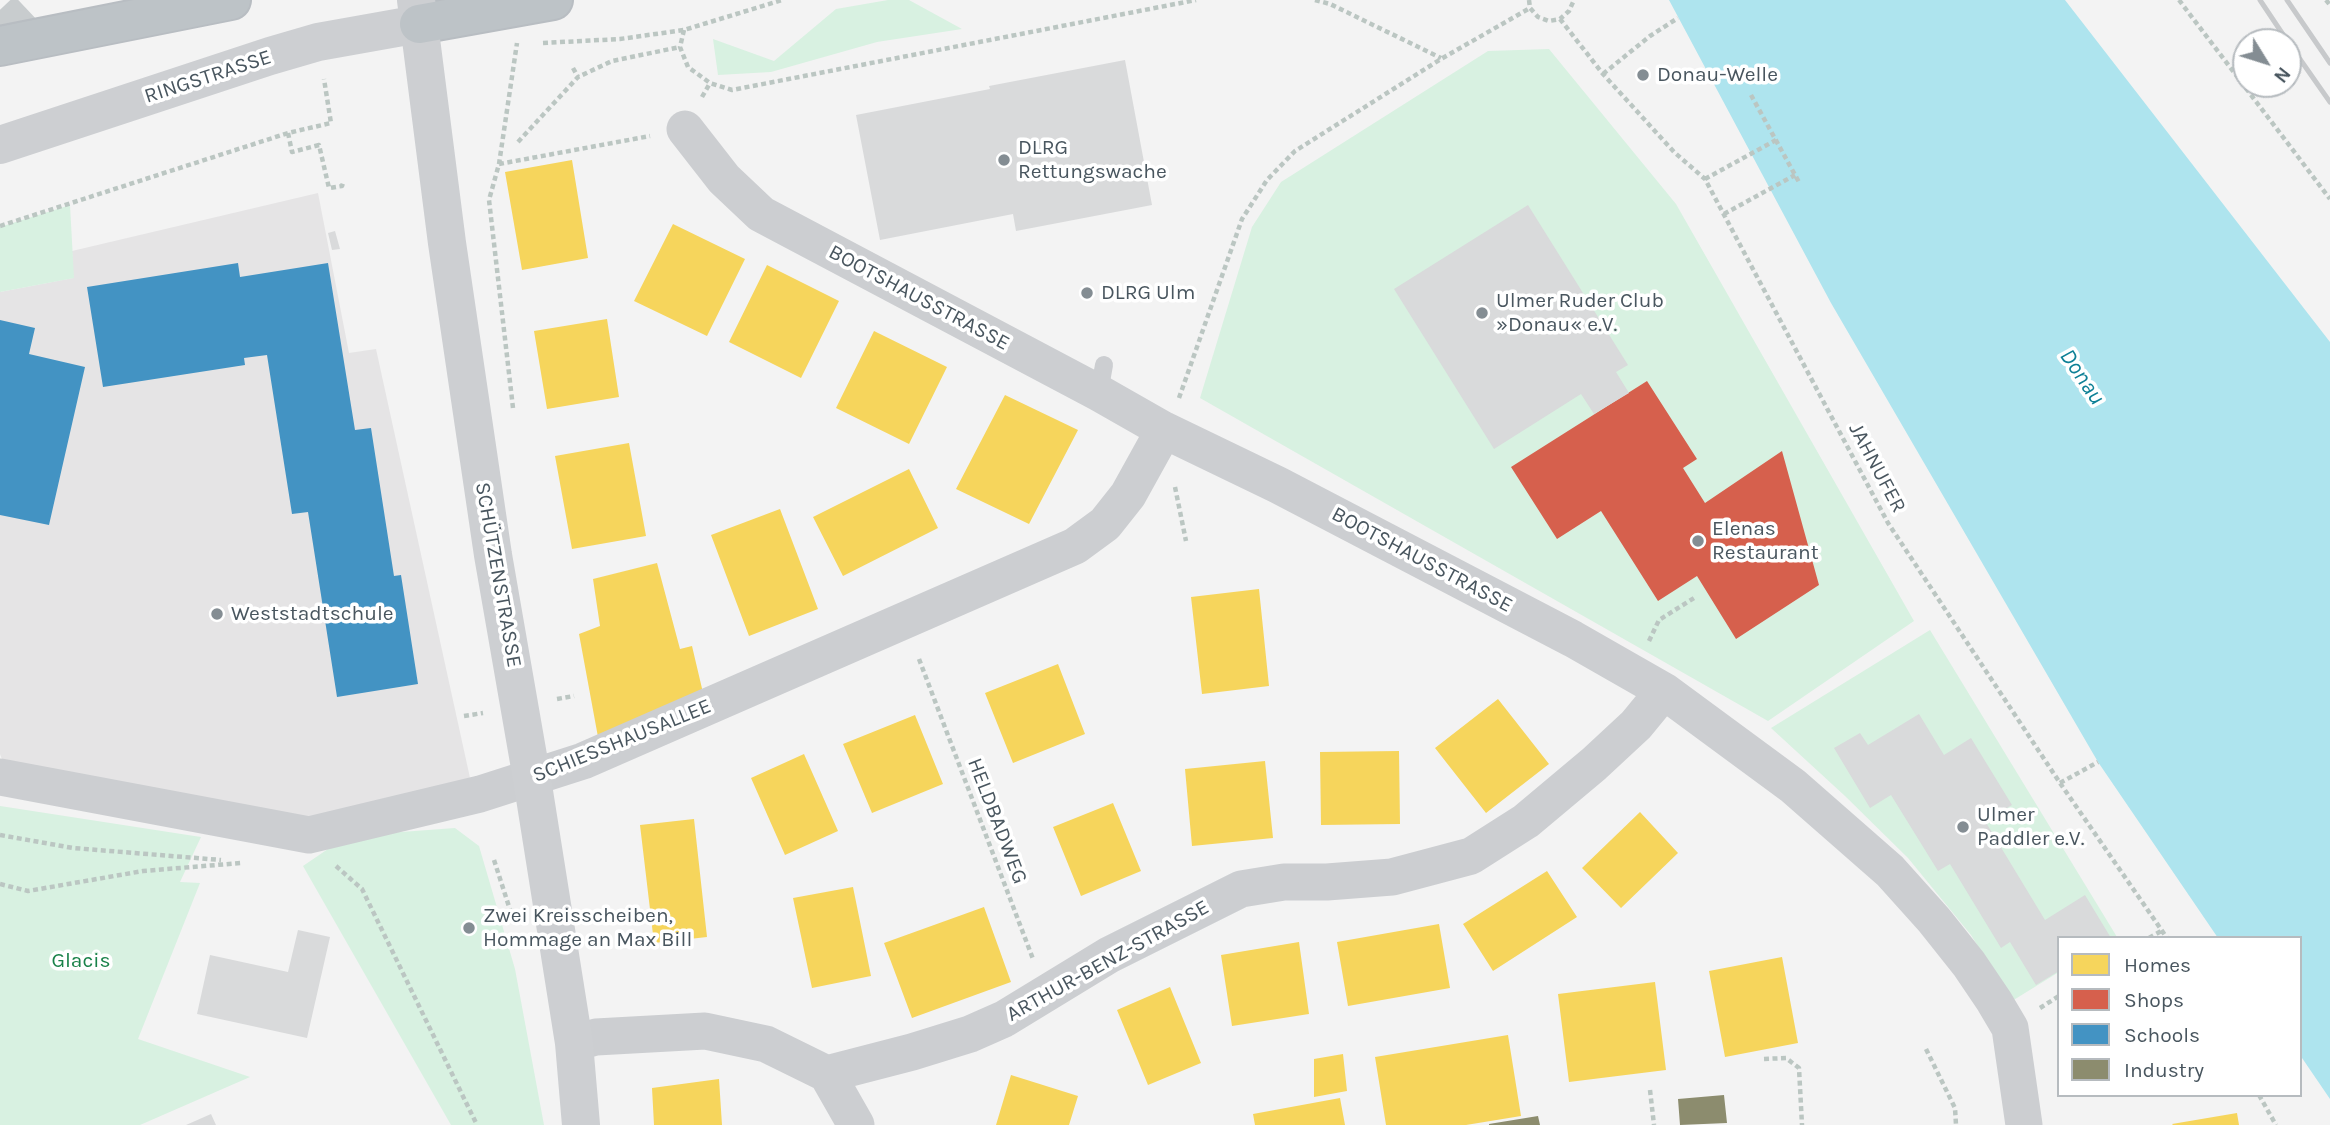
<!DOCTYPE html>
<html>
<head>
<meta charset="utf-8">
<style>
  body { margin:0 }
  #map { position:relative; width:2330px; height:1125px; overflow:hidden; background:#f3f3f3; font-family:Karla,sans-serif }
  canvas { display:block }
  .legend { position:absolute; left:2057px; top:936px; width:245px; height:161px; box-sizing:border-box; background:#fff; border:2px solid #b6bbbf; margin:0; padding:9px 12px; list-style:none; font-size:21px; color:#49565f }
  .legend li { display:flex; align-items:center; gap:14px; height:35px }
  .legend b { width:35px; border:2px solid #b6bbbf }
  .north { position:absolute; left:2232px; top:28px; width:70px; height:70px; box-sizing:border-box; background:#fff; border:2px solid #b6bbbf; border-radius:50%; rotate:128deg; font-size:19px; font-weight:700; line-height:28px; text-align:center; color:#49565f }
  .north::after { content:''; display:block; margin:auto; width:24px; height:32px; background:#848d93; clip-path:polygon(50% 0,100% 100%,50% 72%,0 100%) }
</style>
</head>
<body>
<div id="map">
<canvas width="2330" height="1125"></canvas>
<ul class="legend">
<li><b style="height:19px;background:#f6d55c"></b>Homes</li>
<li><b style="height:19px;background:#d6604d"></b>Shops</li>
<li><b style="height:19px;background:#4393c3"></b>Schools</li>
<li><b style="height:19px;background:#8c8c6e"></b>Industry</li>
</ul>
<div class="north">N</div>
</div>
<script>
const context = document.querySelector('canvas').getContext('2d');
context.lineJoin = 'round';
function fill(path, color) {
  context.fillStyle = color;
  context.fill(path, 'evenodd');
}
function toPath(rows) {
  const path = new Path2D();
  for (const r of rows) {
    path.moveTo(r[0], r[1]);
    for (let i = 2; i < r.length; i += 2) path.lineTo(r[i], r[i + 1]);
  }
  return path;
}
function trace(path, color, width, dash) {
  context.strokeStyle = color;
  context.lineWidth = width;
  context.lineCap = dash ? 'butt' : 'round';
  context.setLineDash(dash || []);
  context.stroke(path);
}
function write(font, color, halo, rows, align = 'center') {
  context.font = font + ' Karla,sans-serif';
  context.lineWidth = 7;
  context.setLineDash([]);
  context.textBaseline = 'middle';
  context.strokeStyle = halo;
  context.fillStyle = color;
  for (const [text, x, y, turn = 0] of rows) {
    context.save();
    context.translate(x, y);
    context.rotate((+turn || 0) * Math.PI / 180);
    context.textAlign = isNaN(turn) ? turn : align;
    if (halo) context.strokeText(text, 0, 0);
    context.fillText(text, 0, 0);
    context.restore();
  }
}
fill(toPath([
  [318,193,349,353,376,349,472,787,338,830,9,779,0,754,0,292,73,278,72,251]
]), '#e5e4e5');
fill(toPath([
  [888,0,909,0,962,29,877,42,771,72,718,75,713,39,774,61,836,9],
  [1549,49,1676,204,1914,621,1768,721,1200,398,1252,227,1281,182,1488,51],
  [70,205,74,278,0,292,0,227],
  [1930,630,2117,937,2059,938,2059,972,2012,1001,1971,935,1908,858,1845,796,1771,728],
  [0,806,201,837,180,882,200,883,138,1039,250,1077,140,1125,0,1125],
  [455,828,479,846,515,969,544,1125,451,1125,303,866,347,836]
]), '#d8f1e1');
fill(toPath([
  [1669,0,2065,0,2330,342,2330,1099,2300,1055,2300,938,2218,938,2098,762,1831,303]
]), '#aee4ee');
fill(toPath([
  [572,160,588,258,522,270,505,172],
  [673,224,745,259,707,336,634,301],
  [767,265,839,301,801,378,729,342],
  [607,319,619,397,547,409,534,331],
  [874,331,947,367,909,444,836,408],
  [1005,395,1078,430,1029,524,956,489],
  [629,443,646,536,572,549,555,456],
  [909,469,938,528,843,576,813,517],
  [780,509,818,609,749,636,711,535],
  [657,563,680,649,692,646,704,697,598,737,579,634,600,626,593,579],
  [1259,589,1269,686,1202,694,1191,597],
  [1058,664,1085,734,1013,763,985,693],
  [1498,699,1549,764,1486,813,1435,748],
  [915,715,943,784,872,813,843,744],
  [1399,751,1400,824,1321,825,1320,752],
  [804,754,838,831,785,855,751,778],
  [1265,761,1273,838,1192,846,1185,769],
  [1113,803,1141,871,1081,896,1053,827],
  [1640,812,1678,853,1621,908,1582,868],
  [694,819,707,937,654,943,640,825],
  [1547,871,1577,917,1493,971,1463,924],
  [853,887,871,976,812,988,793,898],
  [984,907,1011,982,912,1018,884,943],
  [1439,924,1450,988,1348,1006,1337,942],
  [1299,942,1309,1014,1232,1026,1221,955],
  [1782,957,1798,1043,1725,1057,1709,971],
  [1655,982,1666,1070,1569,1082,1558,994],
  [1170,987,1201,1063,1148,1085,1117,1010],
  [1508,1035,1521,1116,1466,1125,1386,1125,1375,1057],
  [1343,1054,1347,1091,1314,1097,1314,1059],
  [1011,1075,1078,1096,1069,1125,996,1125],
  [719,1079,722,1125,654,1125,652,1088],
  [1340,1098,1345,1125,1255,1125,1253,1114],
  [2237,1113,2239,1125,2173,1125,2172,1124]
]), '#f6d55c');
fill(toPath([
  [1647,381,1697,459,1683,468,1705,503,1782,451,1819,585,1736,639,1697,576,1658,601,1601,511,1557,539,1511,467]
]), '#d6604d');
fill(toPath([
  [238,263,240,277,328,263,355,430,371,428,394,576,401,575,418,684,337,697,308,512,292,514,267,355,244,358,245,365,103,387,87,287],
  [0,320,35,328,29,354,85,367,49,525,0,515]
]), '#4393c3');
fill(toPath([
  [1724,1095,1727,1123,1680,1125,1678,1099],
  [1538,1116,1540,1125,1489,1125,1489,1124]
]), '#8c8c6e');
fill(toPath([
  [1125,60,1152,205,1016,231,1013,214,880,240,856,115,990,89,989,86],
  [1528,205,1628,365,1616,372,1629,393,1594,414,1581,394,1494,449,1394,289],
  [335,231,340,249,332,250,328,233],
  [1919,714,1944,755,1971,738,2012,805,1985,821,2045,920,2085,895,2111,938,2059,938,2059,971,2036,985,2010,942,2001,948,1950,864,1938,871,1891,795,1870,808,1834,748,1860,733,1868,745],
  [298,930,330,937,307,1038,197,1014,210,955,288,972],
  [211,1114,216,1125,186,1125]
]), '#d9dadb');
trace(toPath([
  [0,36,38,0]
]), '#c8ccce', 38, [38, 19]);
const highway = toPath([
  [419,24,553,0],
  [0,46,231,0]
]);
trace(highway, '#b8bdc2', 42);
trace(toPath([
  [1315,0,1330,4,1441,58],
  [1529,0,1530,8,1538,17,1549,21,1560,19,1569,11,1574,0],
  [2179,0,2330,199],
  [2326,0,2330,5],
  [1560,19,1603,74,1674,152,1705,179,1888,523,2060,783,2167,938],
  [684,30,680,47,688,67,710,83,732,90,1196,0],
  [543,43,620,39,684,30,782,0],
  [573,68,578,77],
  [1603,74,1650,36,1678,18],
  [1751,95,1800,184],
  [702,97,710,83],
  [288,133,292,152,319,145,329,188,342,186,343,183],
  [518,142,578,77,612,61,680,47],
  [499,164,650,136],
  [1705,179,1776,140],
  [1724,214,1795,175],
  [0,226,288,133,331,123,324,79],
  [1179,398,1242,219,1267,180,1295,151,1441,59,1530,8],
  [513,408,489,200,499,164,517,43],
  [1175,487,1186,541],
  [1649,641,1659,620,1694,598],
  [919,659,1033,959],
  [557,699,574,696],
  [464,716,483,713],
  [2060,783,2098,762],
  [0,835,73,848,221,860],
  [494,860,513,919],
  [336,866,362,889,477,1125],
  [0,884,28,891,143,871,241,863],
  [2149,938,2163,930],
  [2040,1008,2059,996],
  [1926,1049,1955,1108,1956,1125],
  [1764,1059,1786,1058,1799,1068,1802,1125],
  [1650,1090,1654,1125],
  [2259,1095,2276,1125]
]), '#bbc6c2', 4.5, [5, 3.5]);
trace(toPath([
  [1099,393,1104,365]
]), '#ccced1', 18);
trace(toPath([
  [685,129,724,179,761,214,1099,393,1164,430,1278,485,1573,639,1664,691,1793,786,1890,871,1934,920,1969,964,1994,1001,2010,1028,2024,1125],
  [0,777,309,835,480,794,583,761,1075,546,1105,524,1128,495,1164,430],
  [574,1043,596,1037,705,1031,766,1044,827,1074,856,1125],
  [827,1074,912,1052,970,1034,1004,1019,1109,955,1241,889,1284,882,1327,882,1392,877,1471,856,1526,821,1594,764,1636,725,1664,691]
]), '#ccced1', 37);
trace(toPath([
  [416,0,447,243,493,555,532,779,574,1043,581,1125],
  [0,145,270,56,318,42,419,24]
]), '#cdcfd2', 38);
trace(highway, '#bdc3c7', 38);
trace(toPath([
  [2260,0,2288,42],
  [2287,0,2330,63],
  [2288,42,2330,102]
]), '#c7c9cb', 5);
for (const [x, y, r, color] of [
  [1643,75,7,"#848d93"],
  [1004,160,7,"#848d93"],
  [1087,293,7,"#848d93"],
  [1482,313,7,"#848d93"],
  [1698,541,7,"#848d93"],
  [217,614,7,"#848d93"],
  [1963,827,7,"#848d93"],
  [469,928,7,"#848d93"]
]) {
  const dot = new Path2D();
  dot.arc(x, y, r, 0, 2 * Math.PI);
  context.fillStyle = color;
  context.fill(dot);
  trace(dot, '#fff', 2.5);
}
write('21px', '#49565f', '#fff', [
  ["Donau-Welle",1657,75],
  ["DLRG",1018,148],
  ["Rettungswache",1018,172],
  ["DLRG Ulm",1101,293],
  ["Ulmer Ruder Club",1496,301],
  ["»Donau« e.V.",1496,325],
  ["Elenas",1712,529],
  ["Restaurant",1712,553],
  ["Weststadtschule",231,614],
  ["Ulmer",1977,815],
  ["Paddler e.V.",1977,839],
  ["Zwei Kreisscheiben,",483,916],
  ["Hommage an Max Bill",483,940]
], 'left');
write('21px', '#49565f', '#fff', [
  ["RINGSTRASSE",208,77,-18],
  ["BOOTSHAUSSTRASSE",919,298,28],
  ["JAHNUFER",1877,468,62],
  ["BOOTSHAUSSTRASSE",1422,560,28],
  ["SCHÜTZENSTRASSE",498,575,80],
  ["SCHIESSHAUSALLEE",622,741,-22],
  ["HELDBADWEG",997,821,69],
  ["ARTHUR-BENZ-STRASSE",1108,961,-29]
]);
write('21px', '#198249', '#fff', [
  ["Glacis",81,961]
]);
write('italic 23px', '#0e8096', '#fff', [
  ["Donau",2082,377,56]
]);
</script>
</body>
</html>
